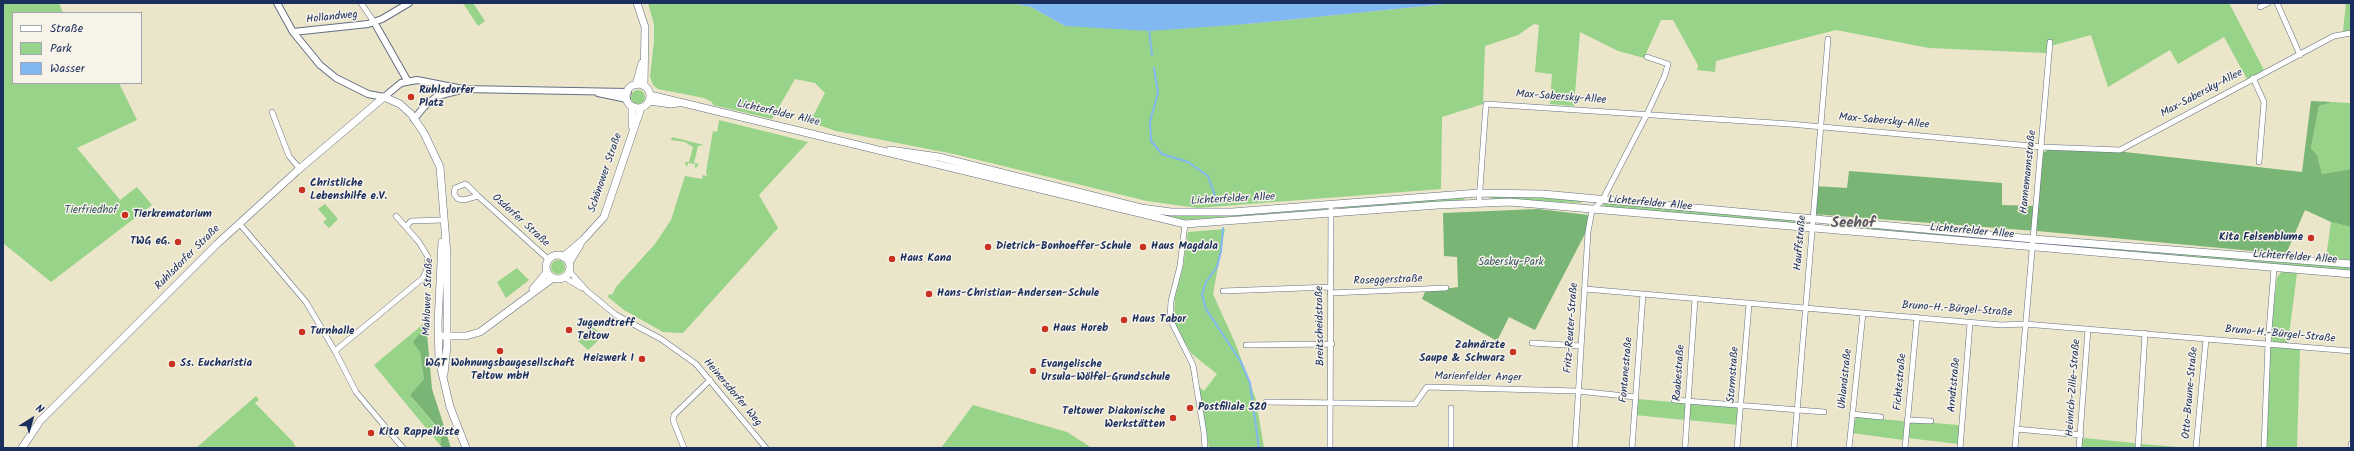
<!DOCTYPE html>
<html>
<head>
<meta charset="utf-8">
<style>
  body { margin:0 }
  #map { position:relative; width:2354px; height:451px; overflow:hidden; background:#ebe5c9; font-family:Kalam,sans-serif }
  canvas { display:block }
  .frame { position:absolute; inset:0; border:4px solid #1b2f5e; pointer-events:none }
  .legend { position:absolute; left:12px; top:12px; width:130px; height:72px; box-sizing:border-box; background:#f7f3e8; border:1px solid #9fa5b1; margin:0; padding:5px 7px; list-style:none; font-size:12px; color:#1b2f5e }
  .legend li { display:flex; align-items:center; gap:8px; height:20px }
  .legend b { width:20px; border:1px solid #9fa5b1 }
  .north { position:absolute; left:12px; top:399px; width:40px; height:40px; -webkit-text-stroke:3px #f7f3e8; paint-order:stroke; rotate:37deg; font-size:11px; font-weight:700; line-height:16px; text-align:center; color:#1b2f5e }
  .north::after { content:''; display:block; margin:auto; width:14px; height:18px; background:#1b2f5e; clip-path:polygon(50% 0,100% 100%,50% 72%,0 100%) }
</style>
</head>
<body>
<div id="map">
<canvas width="2354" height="451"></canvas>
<div class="frame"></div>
<ul class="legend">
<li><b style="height:5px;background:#fff"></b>Straße</li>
<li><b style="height:11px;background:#97d388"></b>Park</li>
<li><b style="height:11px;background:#82b8f1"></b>Wasser</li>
</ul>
<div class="north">N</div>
</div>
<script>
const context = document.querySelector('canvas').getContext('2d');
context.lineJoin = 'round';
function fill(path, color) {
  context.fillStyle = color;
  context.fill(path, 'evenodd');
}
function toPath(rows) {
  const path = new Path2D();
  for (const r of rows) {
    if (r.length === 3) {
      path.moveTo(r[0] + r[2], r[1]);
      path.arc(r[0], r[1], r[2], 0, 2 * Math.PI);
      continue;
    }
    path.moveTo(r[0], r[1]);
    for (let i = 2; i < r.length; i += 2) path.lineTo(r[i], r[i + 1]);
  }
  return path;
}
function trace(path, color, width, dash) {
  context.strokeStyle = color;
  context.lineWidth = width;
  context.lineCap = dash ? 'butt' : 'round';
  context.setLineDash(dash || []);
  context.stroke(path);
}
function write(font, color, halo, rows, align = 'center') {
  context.font = font + ' Kalam,sans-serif';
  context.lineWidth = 3;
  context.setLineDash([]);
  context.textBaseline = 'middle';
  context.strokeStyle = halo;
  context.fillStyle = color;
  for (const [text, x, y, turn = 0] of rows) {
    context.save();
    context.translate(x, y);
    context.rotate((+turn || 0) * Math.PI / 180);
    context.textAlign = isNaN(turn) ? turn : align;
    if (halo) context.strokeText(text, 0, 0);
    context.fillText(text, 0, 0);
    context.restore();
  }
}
fill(toPath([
  [3,3,59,3,63,13,13,13,13,83,119,83,137,120,77,148,120,200,137,187,152,205,51,282,3,243],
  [463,3,473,3,485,21,478,26],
  [648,3,1011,3,1031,7,1065,26,1247,24,1455,3,2229,3,2264,70,2247,79,2224,37,2178,64,2170,50,2108,87,2091,35,2047,47,2046,53,1929,48,1836,30,1716,61,1715,72,1697,70,1698,65,1673,20,1661,20,1644,58,1618,51,1580,32,1574,106,1550,104,1552,74,1535,72,1539,25,1534,24,1518,35,1485,46,1483,104,1442,117,1441,189,1198,208,1147,201,954,154,836,131,810,122,825,93,815,83,795,79,772,119,713,105,712,102,704,98,658,89,653,85,650,77,654,41,654,24],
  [2346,3,2351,3,2351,31,2343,31],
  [638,97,7],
  [2332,102,2351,103,2351,169,2322,174,2317,155,2311,148,2319,106],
  [719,120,808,142,759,195,778,228,683,333,663,332,624,310,608,297,609,294,612,295,616,287,655,244,671,220,685,176,702,179,703,175,707,176,706,172,713,131,717,132],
  [672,137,704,145,698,146,694,163,699,164,696,168,695,168,695,164,688,163,687,167,685,163,685,162,689,162,693,147,685,142,671,140],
  [944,163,1166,213,1323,207,1324,210,1183,220],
  [1514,195,1580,200,1582,203,1493,199,1488,197],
  [1468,197,1463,200,1341,209,1342,207],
  [1608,203,1801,221,1802,223,1801,224,1603,207,1604,204],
  [325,204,338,219,329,228,323,222,327,219,318,209],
  [2331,222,2351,227,2350,260,2326,258],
  [1829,223,2024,241,2024,242,1825,226],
  [1225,229,1213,294,1236,345,1256,400,1264,448,1209,448,1198,386,1204,391,1217,374,1192,354,1180,335,1174,321,1175,298,1183,267,1188,232],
  [2043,243,2351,267,2351,271,2043,245],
  [558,267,7],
  [517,268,529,280,506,298,497,282],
  [2281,272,2297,273,2288,343,2274,342,2270,338,2277,278],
  [421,326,420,352,424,379,410,395,442,434,440,445,374,365],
  [592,326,603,336,588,350,578,341],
  [2271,347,2300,349,2297,448,2265,448,2269,349],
  [256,396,259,400,255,403,293,442,296,448,196,448],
  [1637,399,1684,403,1686,405,1685,420,1635,415],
  [1690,403,1737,407,1738,408,1738,425,1688,420],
  [973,405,1067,432,1092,448,941,448],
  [1856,417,1903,421,1905,424,1903,440,1852,433],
  [1912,421,1958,425,1960,428,1959,444,1907,438,1908,424],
  [2084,438,2134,443,2137,448,2082,448,2082,440],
  [2141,444,2191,448,2141,448]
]), '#97d388');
fill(toPath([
  [2311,101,2332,102,2319,106,2311,148,2317,155,2322,174,2351,169,2351,227,2331,222,2305,210,2286,254,2037,231,1812,214,1814,186,1847,188,1849,171,2002,183,2002,205,2037,206,2043,153,2048,150,2125,152,2302,172],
  [1538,209,1588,215,1587,230,1535,330,1509,317,1497,341,1422,299,1425,292,1458,287,1457,257,1444,256,1443,213],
  [426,322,432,389,451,448,443,448,440,445,442,433,410,395,424,379,420,352,413,342,421,332,421,326]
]), '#79b574');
fill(toPath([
  [1011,3,1455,3,1247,24,1149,31,1065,26,1031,7]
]), '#82b8f1');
trace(toPath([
  [1149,30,1152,55],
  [1154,68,1158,93,1150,121,1151,141,1162,154,1188,162,1208,176,1218,204],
  [1223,228,1221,251,1217,267,1206,282,1202,294,1206,309,1241,362,1250,383,1259,448]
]), '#82b8f1', 2);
const minor = toPath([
  [361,3,374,22],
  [2277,3,2300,55],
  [2260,7,2268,3],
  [2253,78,2264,102,2259,162],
  [272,112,289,156,300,169],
  [465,184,467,185,478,196,464,200,458,199,454,194,455,188,465,184],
  [478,196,549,260],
  [1479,202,1486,104,1790,124,2042,147,2120,150,2334,36,2351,33],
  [239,223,306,302,335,351,356,392,403,448],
  [1185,224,1180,266,1171,301,1170,319,1193,365,1204,433,1205,448],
  [406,227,411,221,443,220],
  [569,271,587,291,616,315,661,339,696,364,766,448],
  [564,277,582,288],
  [1585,289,2001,325,2025,324,2351,351],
  [1223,291,1330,287],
  [1330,293,1446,288],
  [1532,343,1581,346],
  [1246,345,1332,344],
  [335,351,423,278,427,269,428,257,419,242,396,216],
  [1674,400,1824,412],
  [1266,402,1415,404,1427,387,1577,391,1635,397],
  [1451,408,1451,448],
  [1852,414,1881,417],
  [1907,420,1931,421],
  [2016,429,2081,435],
  [684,448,673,420,674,415,710,380],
  [1330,448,1331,204],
  [1575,448,1588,232,1592,210,1602,201,1647,114,1665,75,1668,64,1647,57],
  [1632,448,1643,294],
  [1685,448,1695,299],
  [1737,448,1749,304],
  [1794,448,1828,39],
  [1849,448,1863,313],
  [1905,448,1917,317],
  [1960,448,1970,323],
  [2015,448,2050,42],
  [2079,448,2088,329],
  [2138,448,2145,333],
  [2196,448,2206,339],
  [2264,448,2268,344,2274,268],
  [2351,448,2351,444]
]);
const tertiary = toPath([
  [277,3,293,32,320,65,336,78,368,94,384,97,401,83,417,80,463,89,628,92],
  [374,22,407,80],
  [293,32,368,24,382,19,409,3],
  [598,93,627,99],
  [414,119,424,107,437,96,461,90]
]);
const secondary = toPath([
  [637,3,645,27,644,86],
  [638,96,12],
  [636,85,642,63],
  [650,95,1185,224,1438,205,1510,202,2351,274],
  [649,101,671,104,678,103],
  [632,126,632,106],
  [890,150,939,157,1141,208,1171,212,1232,212,1478,193,1543,194,2033,239,2351,264],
  [442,242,438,323,439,360,450,407,466,448],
  [558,267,12],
  [563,257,583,240,604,217,641,108],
  [569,263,580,245],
  [533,289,547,272],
  [442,336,466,336,480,332,553,278],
  [22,448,40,421,217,244,297,171,384,97,400,104,411,114,424,133,440,167,447,255,447,346,444,374]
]);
trace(minor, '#646f83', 6);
trace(tertiary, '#646f83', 8);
trace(secondary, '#646f83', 8);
trace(minor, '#fff', 5);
trace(tertiary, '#fff', 6);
trace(secondary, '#fff', 7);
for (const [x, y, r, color] of [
  [411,97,4,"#c8321e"],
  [302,190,4,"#c8321e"],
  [125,215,4,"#c8321e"],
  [2311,238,4,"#c8321e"],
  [178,242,4,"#c8321e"],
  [988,247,4,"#c8321e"],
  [1143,247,4,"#c8321e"],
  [892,259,4,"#c8321e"],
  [929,294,4,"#c8321e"],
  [1124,320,4,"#c8321e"],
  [1045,329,4,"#c8321e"],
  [569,330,4,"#c8321e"],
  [302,332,4,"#c8321e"],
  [500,351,4,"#c8321e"],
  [1513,352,4,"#c8321e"],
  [642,359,4,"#c8321e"],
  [172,364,4,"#c8321e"],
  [1033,371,4,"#c8321e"],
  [1190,408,4,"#c8321e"],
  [1173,418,4,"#c8321e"],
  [371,433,4,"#c8321e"]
]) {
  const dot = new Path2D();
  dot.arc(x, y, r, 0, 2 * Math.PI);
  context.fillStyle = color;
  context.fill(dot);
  trace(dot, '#f7f3e8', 1.5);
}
write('11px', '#1b2f5e', '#f7f3e8', [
  ["Hollandweg",332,18,-6],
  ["Max-Sabersky-Allee",2202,94,-28],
  ["Max-Sabersky-Allee",1561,98,4],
  ["Lichterfelder Allee",778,114,13],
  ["Max-Sabersky-Allee",1884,122,5],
  ["Hannemannstraße",2029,172,-84],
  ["Schönower Straße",606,173,-71],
  ["Lichterfelder Allee",1233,200,-3],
  ["Lichterfelder Allee",1650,204,5],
  ["Osdorfer Straße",520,221,42],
  ["Lichterfelder Allee",1972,232,5],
  ["Hauffstraße",1801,243,-85],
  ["Ruhlsdorfer Straße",188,258,-45],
  ["Lichterfelder Allee",2295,258,4],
  ["Roseggerstraße",1388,281,-2],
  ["Mahlower Straße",429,297,-88],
  ["Bruno-H.-Bürgel-Straße",1957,310,4],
  ["Breitscheidstraße",1321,326,-91],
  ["Fritz-Reuter-Straße",1572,328,-86],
  ["Bruno-H.-Bürgel-Straße",2280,335,5],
  ["Fontanestraße",1627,370,-85],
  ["Raabestraße",1680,373,-86],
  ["Stormstraße",1734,375,-86],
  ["Marienfelder Anger",1478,378,1],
  ["Uhlandstraße",1846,379,-84],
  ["Fichtestraße",1901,382,-85],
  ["Arndtstraße",1955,385,-85],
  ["Heinrich-Zille-Straße",2074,388,-86],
  ["Heinersdorfer Weg",732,393,50],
  ["Otto-Braune-Straße",2191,393,-85]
]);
write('bold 11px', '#1b2f5e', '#f7f3e8', [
  ["Ruhlsdorfer",419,91],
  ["Platz",419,104],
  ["Christliche",310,184],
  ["Lebenshilfe e.V.",310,197],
  ["Tierkrematorium",133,215],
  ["Kita Felsenblume",2303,238,"right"],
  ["TWG eG.",170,242,"right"],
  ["Dietrich-Bonhoeffer-Schule",996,247],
  ["Haus Magdala",1151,247],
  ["Haus Kana",900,259],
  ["Hans-Christian-Andersen-Schule",937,294],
  ["Haus Tabor",1132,320],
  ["Jugendtreff",577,324],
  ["Teltow",577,337],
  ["Haus Horeb",1053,329],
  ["Turnhalle",310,332],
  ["Zahnärzte",1505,346,"right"],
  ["Saupe & Schwarz",1505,359,"right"],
  ["Heizwerk I",634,359,"right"],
  ["Ss. Eucharistia",180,364],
  ["WGT Wohnungsbaugesellschaft",500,364,"center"],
  ["Teltow mbH",500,377,"center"],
  ["Evangelische",1041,365],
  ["Ursula-Wölfel-Grundschule",1041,378],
  ["Postfiliale 520",1198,408],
  ["Teltower Diakonische",1165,412,"right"],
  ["Werkstätten",1165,425,"right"],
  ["Kita Rappelkiste",379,433]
], 'left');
write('11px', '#3a5868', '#f7f3e8', [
  ["Tierfriedhof",91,211],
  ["Sabersky-Park",1511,263]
]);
write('bold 15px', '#5d5a64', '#f7f3e8', [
  ["Seehof",1853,224]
]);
</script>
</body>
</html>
